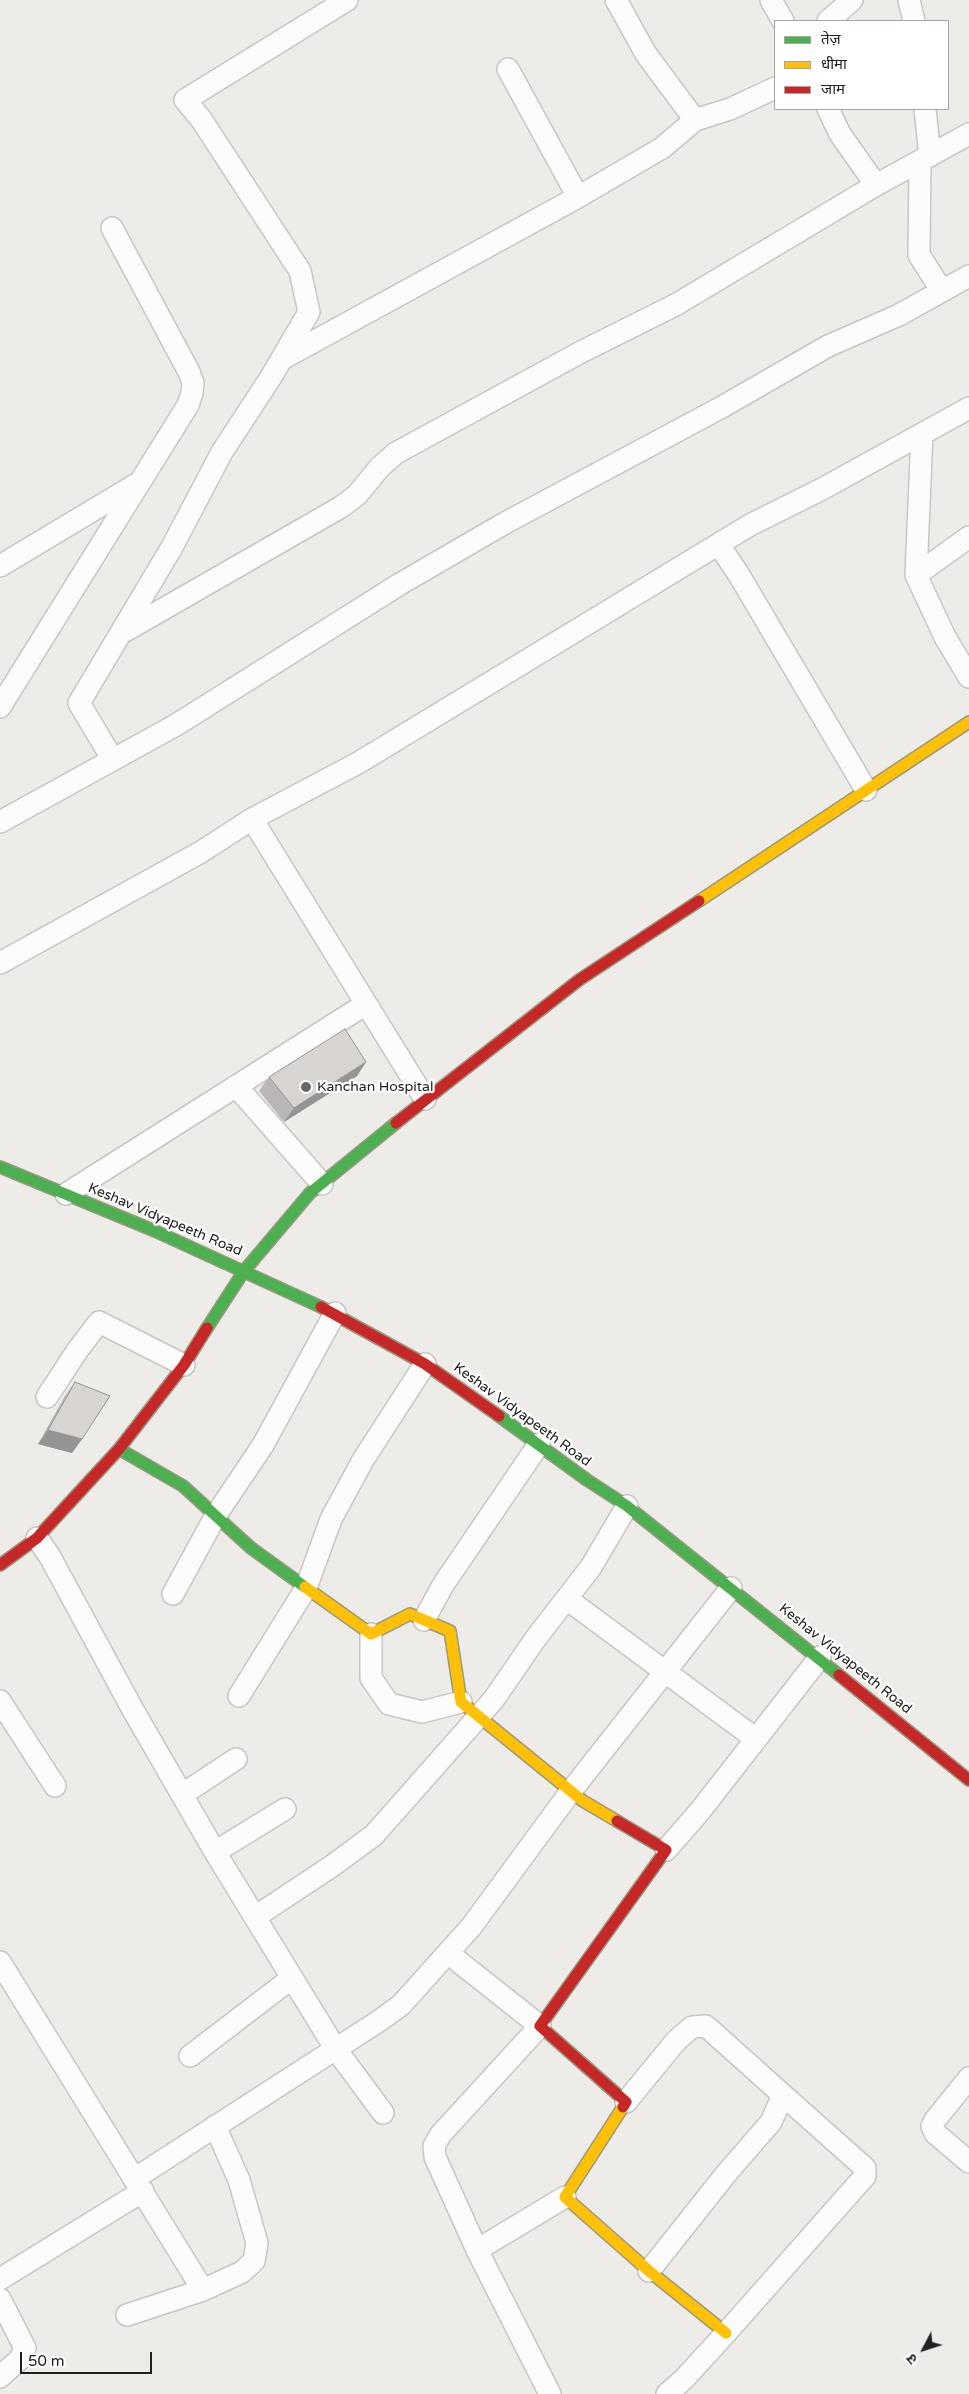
<!DOCTYPE html>
<html>
<head>
<meta charset="utf-8">
<style>
  body { margin:0 }
  #map { position:relative; width:969px; height:2394px; overflow:hidden; background:#eeece9; font-family:"Varela Round","Noto Sans Devanagari",sans-serif }
  canvas { display:block }
  .legend { position:absolute; left:774px; top:20px; width:175px; height:90px; box-sizing:border-box; background:#fff; border:1px solid #a6a6a6; margin:0; padding:6px 9px; list-style:none; font-size:15px; color:#202020 }
  .legend li { display:flex; align-items:center; gap:10px; height:25px }
  .legend b { width:25px; border:1px solid #a6a6a6 }
  .north { position:absolute; left:899px; top:2324px; width:50px; height:50px; -webkit-text-stroke:4px #fff; paint-order:stroke; rotate:230deg; font-size:14px; font-weight:700; line-height:20px; text-align:center; color:#202020 }
  .north::after { content:''; display:block; margin:auto; width:18px; height:22px; background:#202020; clip-path:polygon(50% 0,100% 100%,50% 72%,0 100%) }
  .scale { position:absolute; left:20px; top:2352px; width:132px; height:22px; box-sizing:border-box; border:2px solid #202020; border-top:0; padding-left:6px; font-size:15px; line-height:18px; white-space:nowrap; color:#202020; -webkit-text-stroke:4px #fff; paint-order:stroke }
</style>
</head>
<body>
<div id="map">
<canvas width="969" height="2394"></canvas>
<ul class="legend">
<li><b style="height:6px;background:#4caf50"></b>तेज़</li>
<li><b style="height:6px;background:#ffc107"></b>धीमा</li>
<li><b style="height:6px;background:#c62828"></b>जाम</li>
</ul>
<div class="north">उ</div>
<div class="scale">50 m</div>
</div>
<script>
const context = document.querySelector('canvas').getContext('2d');
context.lineJoin = 'round';
function toPath(rows) {
  const path = new Path2D();
  for (const r of rows) {
    path.moveTo(r[0], r[1]);
    for (let i = 2; i < r.length; i += 2) path.lineTo(r[i], r[i + 1]);
  }
  return path;
}
function trace(path, color, width, dash) {
  context.strokeStyle = color;
  context.lineWidth = width;
  context.lineCap = dash ? 'butt' : 'round';
  context.setLineDash(dash || []);
  context.stroke(path);
}
function fill(path, color) {
  context.fillStyle = color;
  context.fill(path, 'evenodd');
}
function write(font, color, halo, rows, align = 'center') {
  context.font = font + ' "Varela Round",sans-serif';
  context.lineWidth = 4.5;
  context.setLineDash([]);
  context.textBaseline = 'middle';
  context.strokeStyle = halo;
  context.fillStyle = color;
  for (const [text, x, y, turn = 0] of rows) {
    context.save();
    context.translate(x, y);
    context.rotate((+turn || 0) * Math.PI / 180);
    context.textAlign = isNaN(turn) ? turn : align;
    if (halo) context.strokeText(text, 0, 0);
    context.fillText(text, 0, 0);
    context.restore();
  }
}
const street = toPath([
  [616,0,646,54,695,120,730,109,775,88],
  [771,0,783,21],
  [909,0,914,21],
  [828,21,852,0],
  [508,69,578,197],
  [828,109,840,134,876,185,969,134],
  [925,109,930,156],
  [920,161,919,255,942,291],
  [282,359,578,197,662,148,695,120],
  [969,537,916,575,945,637,969,677],
  [719,545,739,575,866,790],
  [0,566,135,485],
  [916,575,922,434],
  [125,631,341,507,357,495,380,467,396,453,581,352,677,304,876,185],
  [0,707,188,405,192,393,193,383,189,372,112,228],
  [113,760,79,703,172,547,222,452,271,377,309,312,300,271,201,119,185,100,347,0],
  [252,819,425,1099],
  [0,822,176,725,400,584,505,523,722,407,828,346,899,315,969,276],
  [0,963,201,852,252,819,358,763,750,525,822,489,969,408],
  [236,1086,322,1184],
  [66,1194,366,1004],
  [47,1397,77,1351,99,1322,184,1365],
  [37,1538,49,1555,133,1710,215,1852,335,2048,383,2113],
  [173,1594,216,1515,263,1445,335,1313],
  [567,1599,756,1739],
  [424,1620,443,1585,539,1444],
  [371,1634,371,1678,389,1704,422,1712,461,1702],
  [239,1696,306,1588,331,1519,363,1460,425,1364],
  [0,1701,55,1786],
  [183,1794,236,1759],
  [666,1850,700,1811,820,1657],
  [215,1852,285,1809],
  [255,1917,332,1866,374,1835,494,1699,536,1638,591,1567,627,1506],
  [449,1954,540,2026,441,2134,434,2146,435,2157,477,2250,550,2394],
  [0,1962,203,2290],
  [190,2056,292,1978],
  [969,2078,935,2120,932,2126,935,2133,969,2162],
  [626,2102,676,2041,692,2027,706,2026,783,2095,771,2122,726,2174,649,2271],
  [134,2179,379,2021,401,2005,471,1927,571,1791,731,1588],
  [477,2250,565,2197],
  [0,2279,143,2191],
  [0,2299,25,2348,20,2359,0,2377],
  [127,2315,203,2290,242,2272,254,2261,257,2243,239,2180,215,2126],
  [667,2394,684,2379,726,2333,865,2176,865,2168,783,2095]
]);
const fast = toPath([
  [0,1167,155,1231,321,1307],
  [207,1328,244,1271,310,1193,396,1123],
  [499,1416,587,1480,627,1506,839,1675],
  [119,1449,183,1486,251,1548,305,1587]
]);
const slow = toPath([
  [699,901,969,722],
  [305,1587,371,1634,410,1614,450,1631,461,1702,583,1801,617,1821],
  [623,2107,565,2197,649,2271,726,2333]
]);
const jam = toPath([
  [396,1123,579,980,699,901],
  [321,1307,425,1364,499,1416],
  [0,1565,37,1538,119,1449,184,1365,207,1328],
  [839,1675,969,1780],
  [617,1821,666,1850,540,2026,626,2102,623,2107]
]);
trace(street, '#c7c6c5', 24);
trace(fast, '#99997f', 14);
trace(slow, '#99997f', 14);
trace(jam, '#99997f', 14);
trace(street, '#fcfcfc', 21);
trace(fast, '#4caf50', 11);
trace(slow, '#ffc107', 11);
trace(jam, '#c62828', 11);
fill(toPath([
  [366,1062,357,1076,284,1122,259,1091,269,1077],
  [75,1382,82,1439,72,1453,38,1444,65,1396]
]), '#b9b6b5');
fill(toPath([
  [366,1062,357,1076,284,1122,294,1108],
  [48,1430,82,1439,72,1453,38,1444]
]), '#969493');
const building = toPath([
  [345,1029,366,1062,294,1108,269,1077,345,1029],
  [75,1382,110,1396,82,1439,48,1430,75,1382]
]);
fill(building, '#d7d4d2');
trace(building, '#969493', 1);
for (const [x, y, r, color] of [
  [306,1087,6,"#686766"]
]) {
  const dot = new Path2D();
  dot.arc(x, y, r, 0, 2 * Math.PI);
  context.fillStyle = color;
  context.fill(dot);
  trace(dot, '#fff', 2);
}
write('14px', '#202020', '#fff', [
  ["Kanchan Hospital",317,1087]
], 'left');
write('14px', '#202020', '#fff', [
  ["Keshav Vidyapeeth Road",165,1220,23],
  ["Keshav Vidyapeeth Road",522,1415,36],
  ["Keshav Vidyapeeth Road",845,1659,39]
]);
</script>
</body>
</html>
